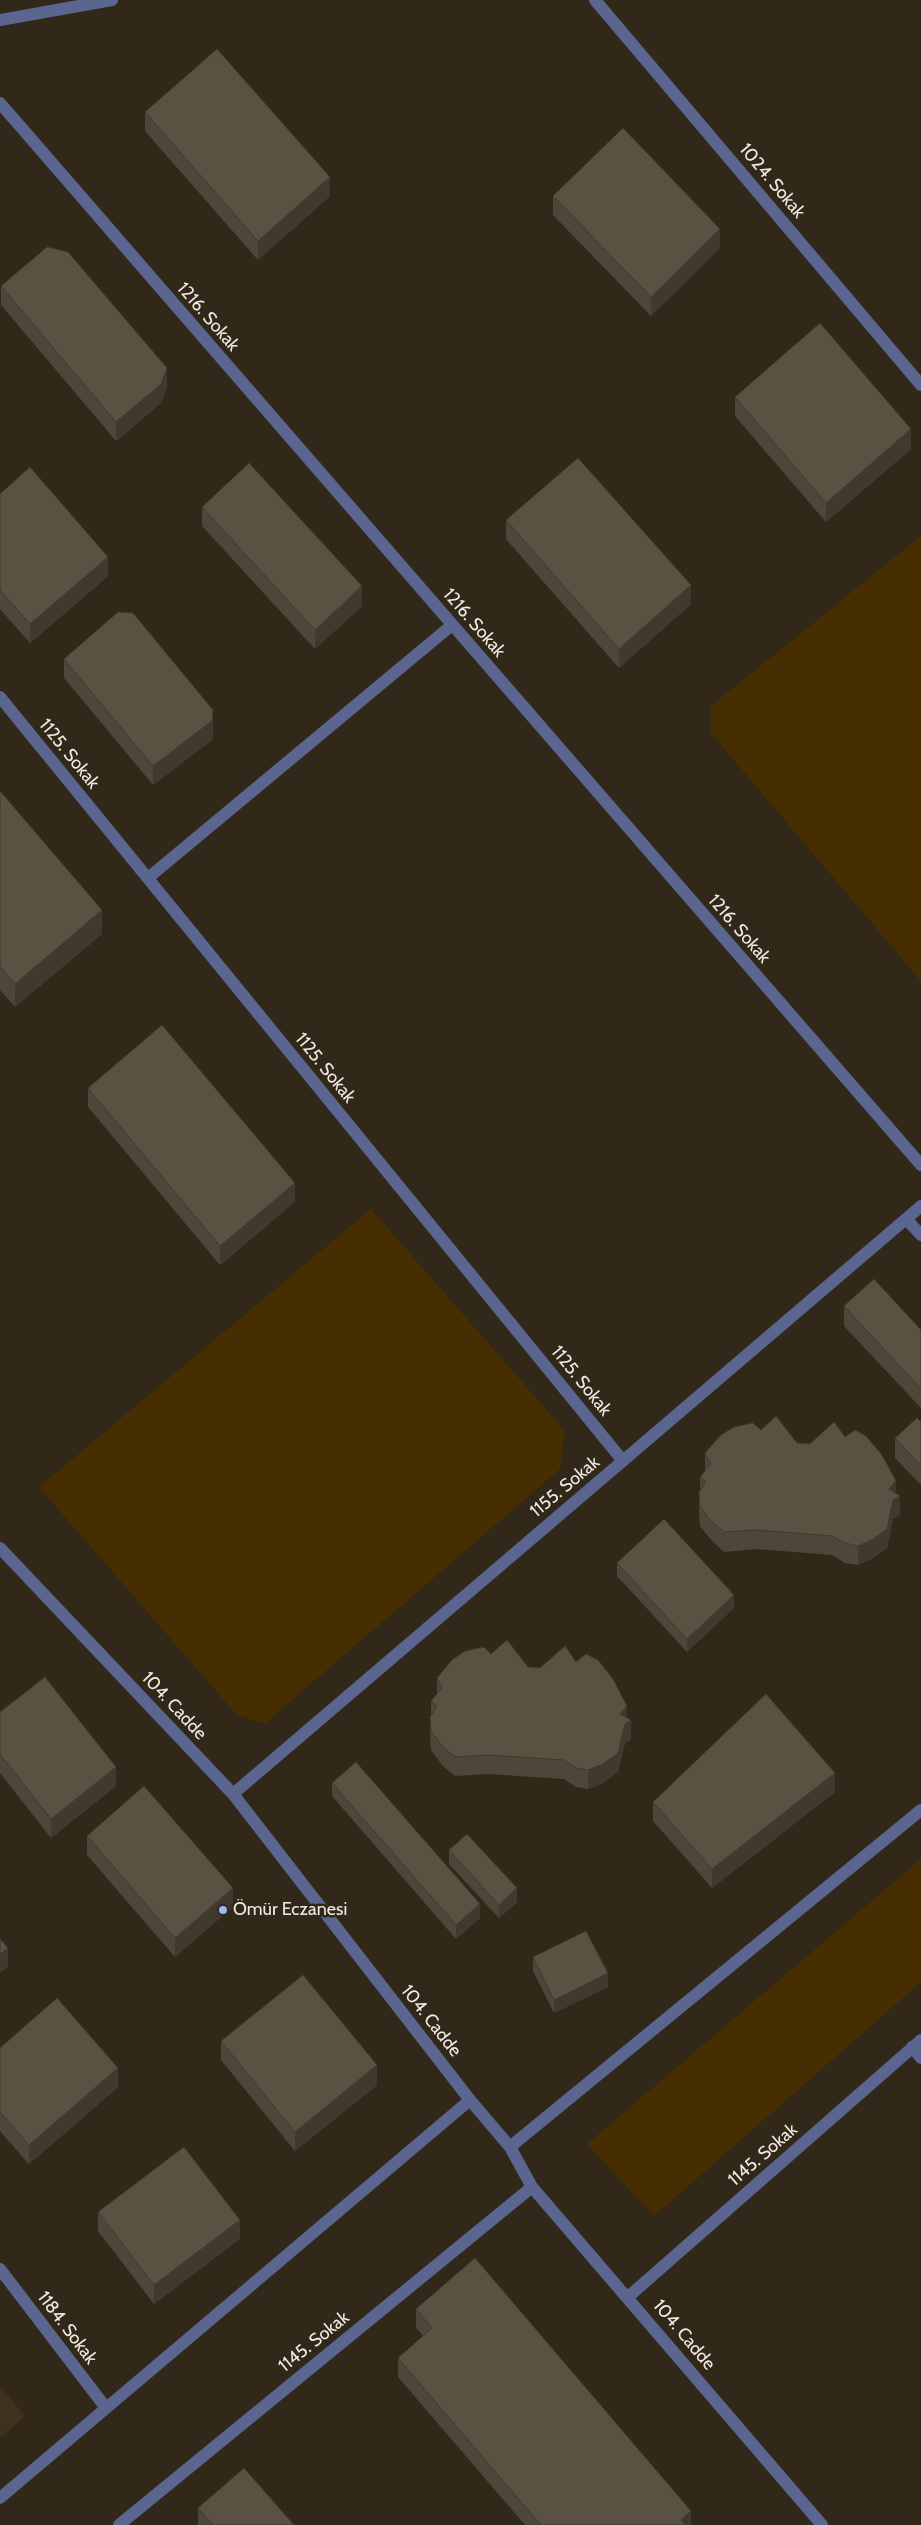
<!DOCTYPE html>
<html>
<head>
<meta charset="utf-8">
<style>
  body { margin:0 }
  canvas { display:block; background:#31281a }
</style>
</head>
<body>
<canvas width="921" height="2525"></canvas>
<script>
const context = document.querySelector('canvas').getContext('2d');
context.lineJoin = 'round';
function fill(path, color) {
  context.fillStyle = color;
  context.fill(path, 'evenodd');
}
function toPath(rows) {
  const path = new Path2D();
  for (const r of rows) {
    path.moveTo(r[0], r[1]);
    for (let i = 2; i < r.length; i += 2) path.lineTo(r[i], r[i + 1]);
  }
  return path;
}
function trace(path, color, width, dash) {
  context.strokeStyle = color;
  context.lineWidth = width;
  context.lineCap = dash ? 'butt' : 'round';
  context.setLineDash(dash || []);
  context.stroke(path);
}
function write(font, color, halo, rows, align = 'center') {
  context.font = font + ' Cabin,sans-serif';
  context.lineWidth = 5;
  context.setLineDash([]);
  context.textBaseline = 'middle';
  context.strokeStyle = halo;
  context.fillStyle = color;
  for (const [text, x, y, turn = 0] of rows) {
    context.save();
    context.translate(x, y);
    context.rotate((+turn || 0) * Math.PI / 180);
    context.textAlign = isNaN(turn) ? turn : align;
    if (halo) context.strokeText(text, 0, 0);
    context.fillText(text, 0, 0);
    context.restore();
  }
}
fill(toPath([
  [0,2386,25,2416,0,2438]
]), '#3e311e');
fill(toPath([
  [921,536,921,981,711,733,711,706],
  [371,1209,565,1431,560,1469,264,1724,236,1714,39,1487],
  [921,1859,921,1982,654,2216,587,2144]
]), '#472e00');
trace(toPath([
  [595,0,921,385],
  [0,20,112,0],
  [0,103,921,1165],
  [0,697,623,1461],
  [148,878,452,625],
  [906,1219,921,1235],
  [0,1548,233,1794,470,2100,510,2147,532,2187,822,2525],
  [233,1794,921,1206],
  [912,2047,921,2058],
  [510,2147,921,1810],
  [0,2269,106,2408],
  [628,2297,921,2040],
  [0,2498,470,2100],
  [119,2525,532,2187]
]), '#5a6590', 12);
fill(toPath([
  [145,112,330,196,258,260,145,131],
  [553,196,720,248,651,316,553,215],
  [1,286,167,387,161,403,116,441,1,305],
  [735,397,911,449,826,522,735,416],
  [0,494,108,576,30,643,0,609],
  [202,507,362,606,315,649,202,526],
  [506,520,691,604,619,668,506,539],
  [64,659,213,730,212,740,153,785,64,678],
  [0,791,102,934,15,1007,0,990],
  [88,1088,295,1202,220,1265,88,1107],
  [844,1306,921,1330,921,1408,844,1326],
  [921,1422,921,1485,895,1458,895,1438],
  [761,1430,797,1443,810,1444,845,1437,896,1493,900,1515,893,1519,887,1548,873,1558,858,1565,845,1563,832,1555,757,1549,724,1552,712,1541,700,1526,699,1511,699,1492,700,1490,700,1477,705,1471,705,1453],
  [617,1563,734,1608,687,1652,617,1576],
  [491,1654,528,1667,540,1668,576,1662,627,1718,631,1739,625,1743,618,1772,603,1783,588,1789,576,1787,564,1779,488,1774,455,1776,443,1766,431,1750,430,1736,430,1717,431,1715,431,1701,437,1695,437,1678],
  [0,1712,116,1786,51,1838,0,1773],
  [332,1783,480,1918,456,1939,332,1796],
  [835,1792,712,1888,653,1821,653,1802],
  [87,1836,233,1907,175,1957,87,1855],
  [449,1850,517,1902,499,1918,449,1864],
  [533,1957,608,1987,554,2013,533,1971],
  [221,2041,377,2085,295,2151,221,2060],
  [0,2048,118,2087,29,2164,0,2131],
  [98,2212,240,2239,154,2304,98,2231],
  [416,2309,691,2525,525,2525,398,2377,398,2358,423,2336,416,2328],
  [198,2508,294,2525,198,2525]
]), '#4e4639');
fill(toPath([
  [330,177,330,196,258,260,258,241],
  [720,229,720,248,651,316,651,297],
  [167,368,167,387,161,403,116,441,116,422],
  [911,429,911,449,826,522,826,503],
  [108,557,108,576,30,643,30,624],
  [691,585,691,604,619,668,619,649],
  [362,586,362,606,315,649,315,630],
  [213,710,213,730,212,740,153,785,153,766],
  [102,910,102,934,15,1007,15,984],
  [295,1183,295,1202,220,1265,220,1246],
  [896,1481,896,1499,900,1496,900,1515,893,1519,887,1548,873,1558,858,1565,858,1546,889,1489],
  [734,1595,734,1608,687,1652,687,1639],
  [627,1706,627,1723,631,1720,631,1739,625,1743,618,1772,603,1783,588,1789,588,1770,620,1714],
  [116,1767,116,1786,51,1838,51,1819],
  [835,1773,835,1792,712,1888,712,1869],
  [233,1888,233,1907,175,1957,175,1938],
  [517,1888,517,1902,499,1918,499,1905],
  [480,1904,480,1918,456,1939,456,1925],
  [8,1948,8,1967,0,1973,0,1954],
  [608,1973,608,1987,554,2013,554,2000],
  [377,2065,377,2085,295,2151,295,2132],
  [118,2068,118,2087,29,2164,29,2145],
  [240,2220,240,2239,154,2304,154,2285],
  [691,2511,691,2525,681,2525,681,2520]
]), '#40392e');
const building = toPath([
  [217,49,330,177,258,241,145,112,217,49],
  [623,128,720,229,651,297,553,196,623,128],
  [47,247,68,252,167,368,161,384,116,422,1,286,47,247],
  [820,323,911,429,826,503,735,397,820,323],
  [578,458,691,585,619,649,506,520,578,458],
  [249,463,362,586,315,630,202,507,249,463],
  [30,467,108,557,30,624,0,590,0,494,30,467],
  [118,612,133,613,213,710,212,721,153,766,64,659,118,612],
  [0,791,102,910,15,984,0,966,0,791],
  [162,1025,295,1183,220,1246,88,1088,162,1025],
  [874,1279,921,1330,921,1389,844,1306,874,1279],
  [776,1416,797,1443,810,1444,834,1422,845,1437,855,1430,866,1436,882,1455,896,1481,889,1489,900,1496,893,1500,887,1529,873,1539,858,1546,845,1543,832,1536,757,1530,724,1532,712,1522,700,1507,699,1492,706,1482,700,1477,711,1464,705,1453,721,1435,734,1427,753,1423,761,1430,776,1416],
  [917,1418,921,1422,921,1466,895,1438,917,1418],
  [664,1519,734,1595,687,1639,617,1563,664,1519],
  [507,1640,528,1667,540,1668,565,1646,576,1662,586,1654,598,1660,613,1679,627,1706,620,1714,631,1720,625,1724,618,1753,603,1764,588,1770,576,1768,564,1760,488,1755,455,1757,443,1747,431,1731,430,1717,437,1706,431,1701,442,1688,437,1678,452,1660,465,1651,484,1647,491,1654,507,1640],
  [45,1677,116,1767,51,1819,0,1754,0,1712,45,1677],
  [766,1694,835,1773,712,1869,653,1802,766,1694],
  [356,1762,480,1904,456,1925,332,1783,356,1762],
  [144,1786,233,1888,175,1938,87,1836,144,1786],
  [467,1834,517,1888,499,1905,449,1850,467,1834],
  [586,1931,608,1973,554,2000,533,1957,586,1931],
  [0,1939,8,1948,0,1954,0,1939],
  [303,1975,377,2065,295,2132,221,2041,303,1975],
  [57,1998,118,2068,29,2145,0,2112,0,2048,57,1998],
  [184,2147,240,2220,154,2285,98,2212,184,2147],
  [475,2258,691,2511,681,2520,685,2525,541,2525,398,2358,432,2328,416,2309,475,2258],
  [244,2468,294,2525,213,2525,198,2508,244,2468]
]);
fill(building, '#5b5142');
trace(building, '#40392e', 1);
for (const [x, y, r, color] of [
  [223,1910,5,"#a0b3fd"]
]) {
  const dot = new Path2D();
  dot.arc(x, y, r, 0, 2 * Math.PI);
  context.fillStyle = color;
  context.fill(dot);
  trace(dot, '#31281a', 2);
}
write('18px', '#f1eae2', '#31281a', [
  ["1024. Sokak",772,181,50],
  ["1216. Sokak",208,317,49],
  ["1216. Sokak",474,623,49],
  ["1125. Sokak",69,754,51],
  ["1216. Sokak",739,929,49],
  ["1125. Sokak",325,1068,51],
  ["1125. Sokak",581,1381,51],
  ["1155. Sokak",565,1487,-40],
  ["104. Cadde",174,1706,47],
  ["104. Cadde",431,2021,52],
  ["1145. Sokak",763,2155,-41],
  ["1184. Sokak",67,2328,53],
  ["104. Cadde",684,2335,50],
  ["1145. Sokak",314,2342,-39]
]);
write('18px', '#f1eae2', '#31281a', [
  ["Ömür Eczanesi",233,1910]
], 'left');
</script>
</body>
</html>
